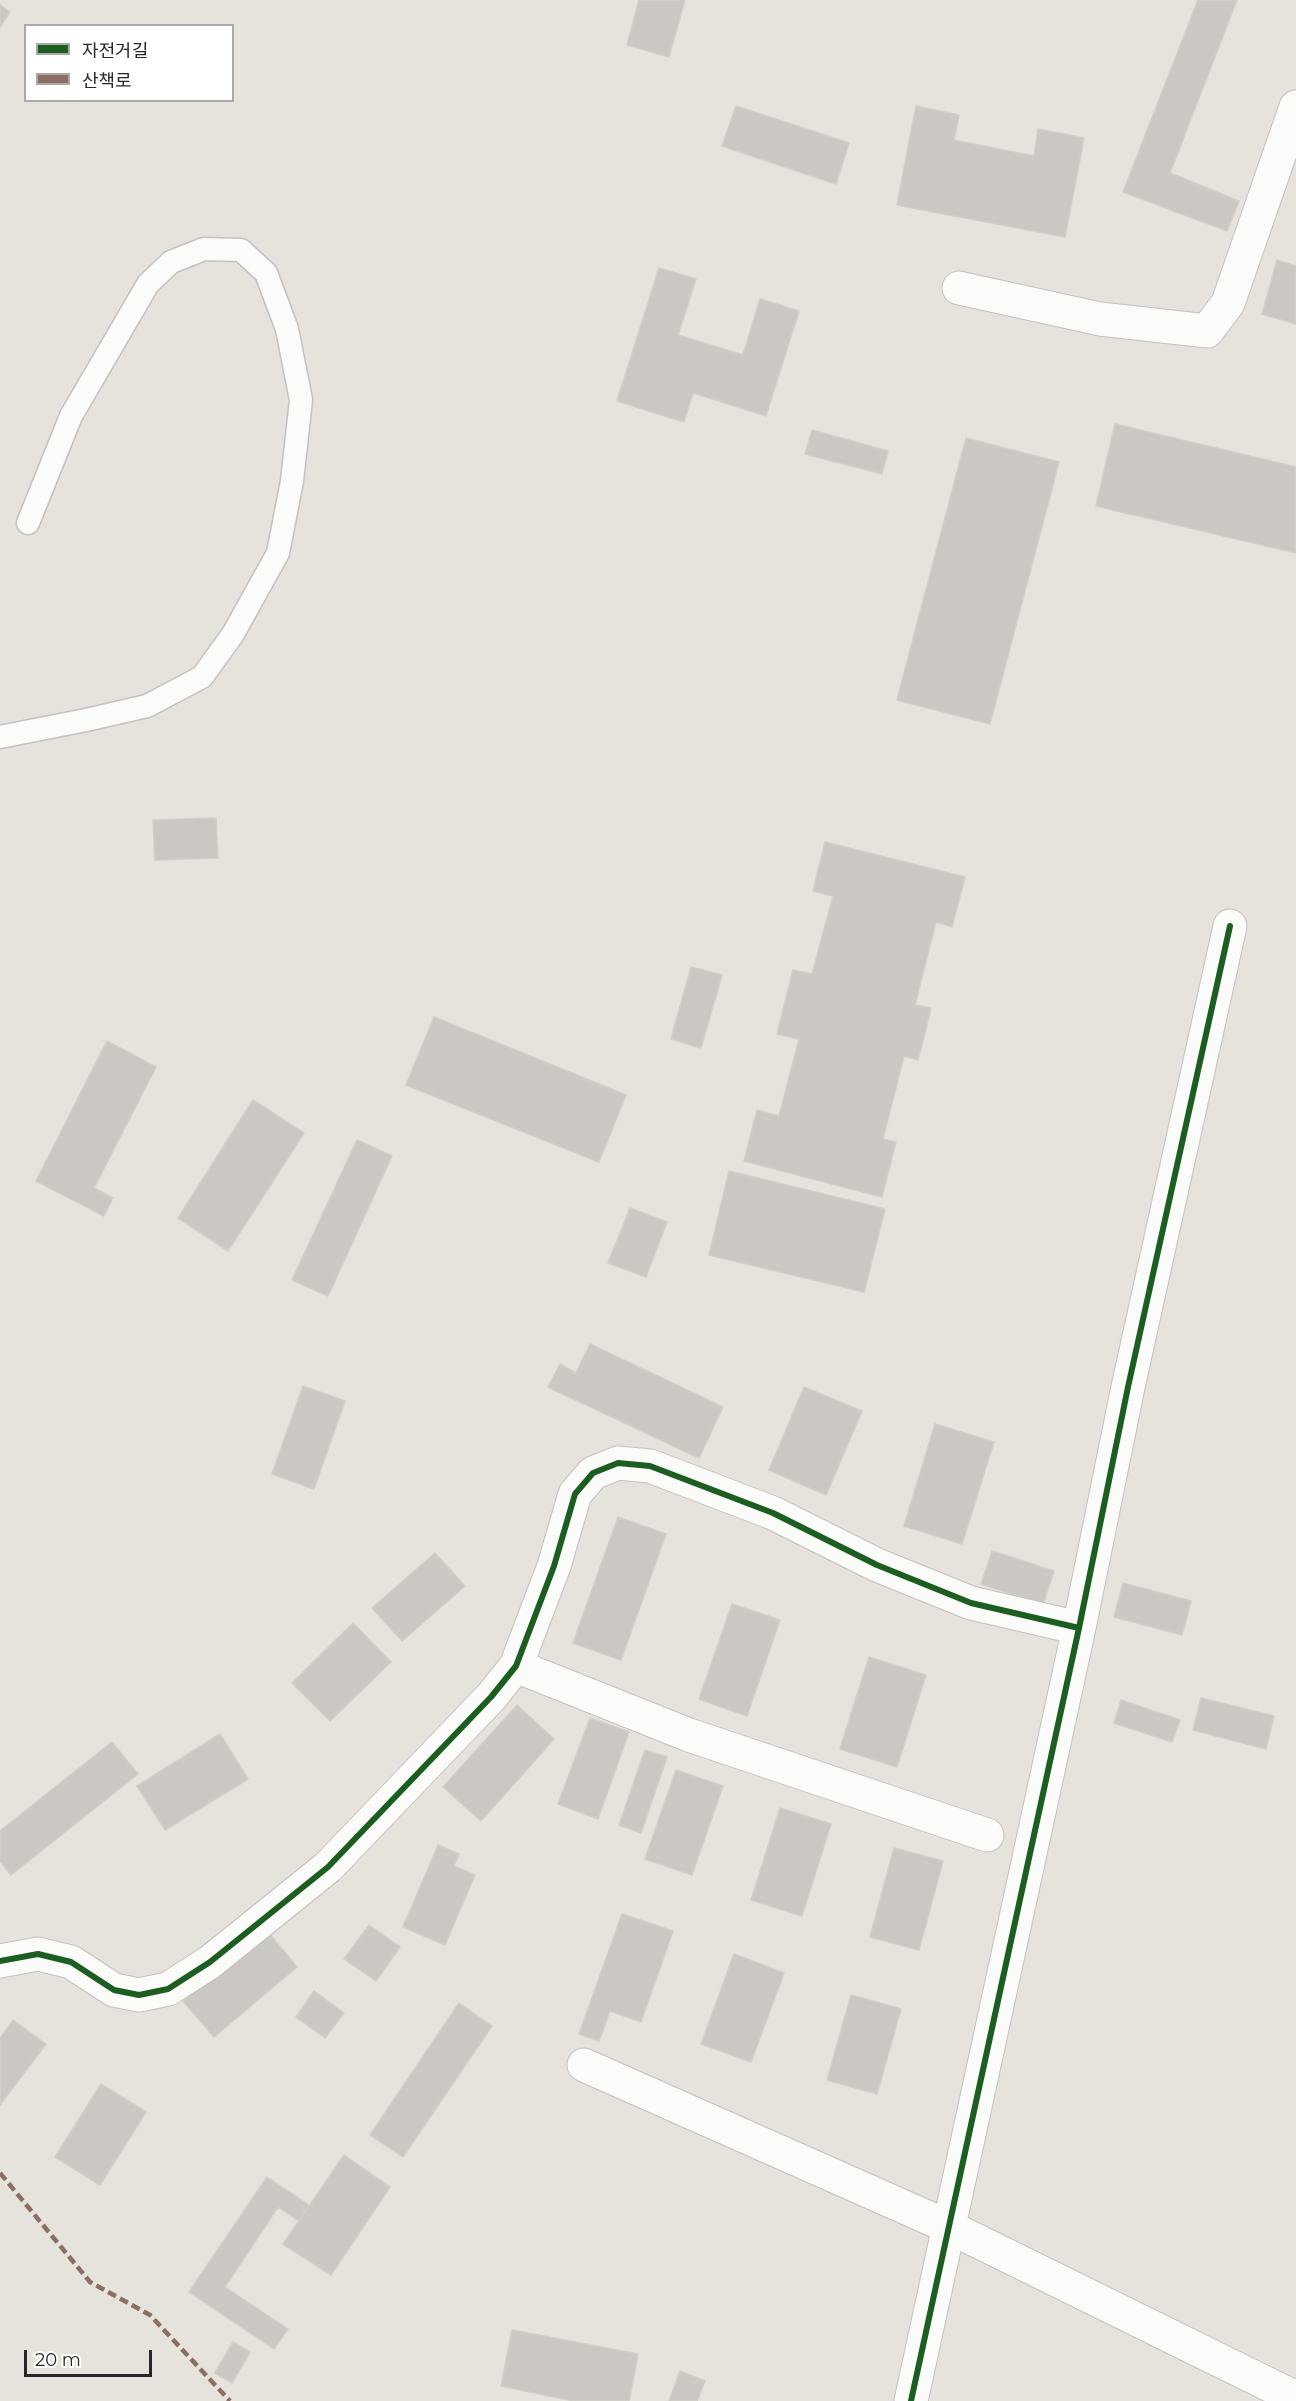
<!DOCTYPE html>
<html>
<head>
<meta charset="utf-8">
<style>
  body { margin:0 }
  #map { position:relative; width:1296px; height:2401px; overflow:hidden; background:#e6e2dc; font-family:Montserrat,"Noto Sans KR",sans-serif }
  canvas { display:block }
  .legend { position:absolute; left:24px; top:24px; width:210px; height:78px; box-sizing:border-box; background:#fff; border:2px solid #a9a9a9; margin:0; padding:8px 10px; list-style:none; font-size:18px; color:#272727 }
  .legend li { display:flex; align-items:center; gap:12px; height:30px }
  .legend b { width:30px; border:2px solid #a9a9a9 }
  .scale { position:absolute; left:24px; top:2350px; width:128px; height:27px; box-sizing:border-box; border:3px solid #272727; border-top:0; padding-left:8px; font-size:18px; line-height:21px; white-space:nowrap; color:#272727; -webkit-text-stroke:4px #fff; paint-order:stroke }
</style>
</head>
<body>
<div id="map">
<canvas width="1296" height="2401"></canvas>
<ul class="legend">
<li><b style="height:8px;background:#1b5e20"></b>자전거길</li>
<li><b style="height:8px;background:#8d6e63"></b>산책로</li>
</ul>
<div class="scale">20 m</div>
</div>
<script>
const context = document.querySelector('canvas').getContext('2d');
context.lineJoin = 'round';
function fill(path, color) {
  context.fillStyle = color;
  context.fill(path, 'evenodd');
}
function toPath(rows) {
  const path = new Path2D();
  for (const r of rows) {
    path.moveTo(r[0], r[1]);
    for (let i = 2; i < r.length; i += 2) path.lineTo(r[i], r[i + 1]);
  }
  return path;
}
function trace(path, color, width, dash) {
  context.strokeStyle = color;
  context.lineWidth = width;
  context.lineCap = dash ? 'butt' : 'round';
  context.setLineDash(dash || []);
  context.stroke(path);
}
const building = toPath([
  [639,0,685,0,669,57,627,45,639,0],
  [1198,0,1237,0,1170,173,1239,201,1227,231,1123,192,1198,0],
  [0,5,10,12,0,27,0,5],
  [736,106,849,143,836,184,722,146,736,106],
  [916,106,959,115,954,140,1034,156,1038,129,1084,138,1065,237,897,205,916,106],
  [1277,260,1296,266,1296,324,1262,314,1277,260],
  [659,268,696,279,678,335,743,355,760,299,799,311,766,416,693,393,684,422,617,401,659,268],
  [1115,424,1296,467,1296,553,1096,506,1115,424],
  [812,430,888,451,882,474,805,454,812,430],
  [966,438,1059,462,990,724,897,700,966,438],
  [216,818,218,858,155,860,153,820,216,818],
  [825,842,965,877,952,927,936,922,915,1005,931,1008,918,1060,904,1056,883,1139,896,1142,882,1197,744,1161,757,1110,779,1116,799,1039,777,1034,793,970,812,974,833,896,813,891,825,842],
  [691,967,722,975,701,1048,671,1039,691,967],
  [434,1017,626,1095,599,1162,406,1085,434,1017],
  [107,1041,156,1067,94,1188,113,1198,104,1216,36,1181,107,1041],
  [253,1100,304,1133,228,1251,178,1218,253,1100],
  [357,1140,392,1156,328,1296,292,1280,357,1140],
  [729,1171,885,1209,864,1292,709,1255,729,1171],
  [630,1208,667,1222,646,1277,608,1263,630,1208],
  [590,1344,723,1407,699,1458,548,1387,560,1364,576,1373,590,1344],
  [303,1386,345,1401,314,1489,272,1474,303,1386],
  [804,1387,862,1411,826,1495,769,1470,804,1387],
  [935,1424,994,1442,962,1544,904,1526,935,1424],
  [618,1517,666,1534,621,1660,573,1643,618,1517],
  [992,1551,1054,1571,1043,1604,981,1584,992,1551],
  [435,1553,465,1586,402,1641,372,1608,435,1553],
  [1123,1583,1191,1601,1182,1635,1114,1617,1123,1583],
  [732,1604,780,1620,747,1716,699,1699,732,1604],
  [353,1623,391,1662,330,1721,292,1683,353,1623],
  [869,1657,926,1675,897,1767,840,1749,869,1657],
  [1201,1698,1274,1716,1266,1749,1193,1730,1201,1698],
  [1121,1700,1180,1720,1172,1742,1114,1723,1121,1700],
  [517,1705,554,1739,481,1821,443,1787,517,1705],
  [590,1718,629,1732,598,1819,558,1804,590,1718],
  [220,1734,248,1779,165,1830,137,1786,220,1734],
  [112,1742,138,1774,11,1875,0,1861,0,1831,112,1742],
  [645,1750,667,1757,641,1833,619,1825,645,1750],
  [676,1770,723,1786,692,1875,645,1859,676,1770],
  [780,1808,831,1824,802,1916,751,1900,780,1808],
  [438,1845,459,1854,454,1866,475,1875,445,1945,403,1927,438,1845],
  [894,1848,943,1861,919,1950,870,1937,894,1848],
  [622,1914,673,1931,641,2022,610,2011,599,2041,579,2034,622,1914],
  [369,1925,400,1947,376,1981,344,1959,369,1925],
  [267,1931,297,1967,214,2037,183,2001,267,1931],
  [734,1954,784,1973,751,2062,701,2044,734,1954],
  [314,1991,344,2013,325,2038,296,2017,314,1991],
  [851,1995,901,2009,877,2094,827,2080,851,1995],
  [459,2003,492,2026,403,2157,370,2135,459,2003],
  [13,2020,46,2044,0,2105,0,2038,13,2020],
  [101,2084,146,2112,100,2185,55,2157,101,2084],
  [344,2155,390,2187,331,2275,283,2244,344,2155],
  [267,2177,309,2205,299,2221,278,2207,225,2287,288,2329,274,2349,189,2292,267,2177],
  [512,2330,638,2354,629,2401,574,2401,501,2386,512,2330],
  [233,2342,250,2352,232,2383,215,2373,233,2342],
  [680,2371,705,2381,697,2401,669,2401,680,2371]
]);
fill(building, '#cbc8c3');
trace(building, '#d1cec8', 1.5);
const lane = toPath([
  [0,737,86,720,147,706,202,677,233,634,278,553,292,481,301,400,287,329,266,273,241,250,204,249,171,262,148,284,71,416,28,523]
]);
const street = toPath([
  [959,288,1100,319,1207,331,1228,303,1296,107],
  [516,1666,689,1735,987,1835],
  [0,1961,38,1954,71,1962,114,1990,139,1995,168,1989,210,1962,328,1867,491,1697,516,1666,554,1566,575,1494,593,1473,618,1463,650,1466,773,1513,877,1565,971,1603,1079,1628],
  [584,2065,947,2226,1296,2398],
  [911,2401,1079,1628,1128,1387,1230,926]
]);
trace(lane, '#c3c1c2', 25);
trace(street, '#c3c1c2', 35);
trace(lane, '#fbfbfa', 22);
trace(street, '#fbfbfa', 33);
trace(toPath([
  [0,2173,90,2282,150,2315,230,2401]
]), '#8d6e63', 4.5, [9, 4.5]);
trace(toPath([
  [0,1961,38,1954,71,1962,114,1990,139,1995,168,1989,210,1962,328,1867,491,1697,516,1666,554,1566,575,1494,593,1473,618,1463,650,1466,773,1513,877,1565,971,1603,1079,1628],
  [911,2401,1079,1628,1128,1387,1230,926]
]), '#1b5e20', 6);
</script>
</body>
</html>
